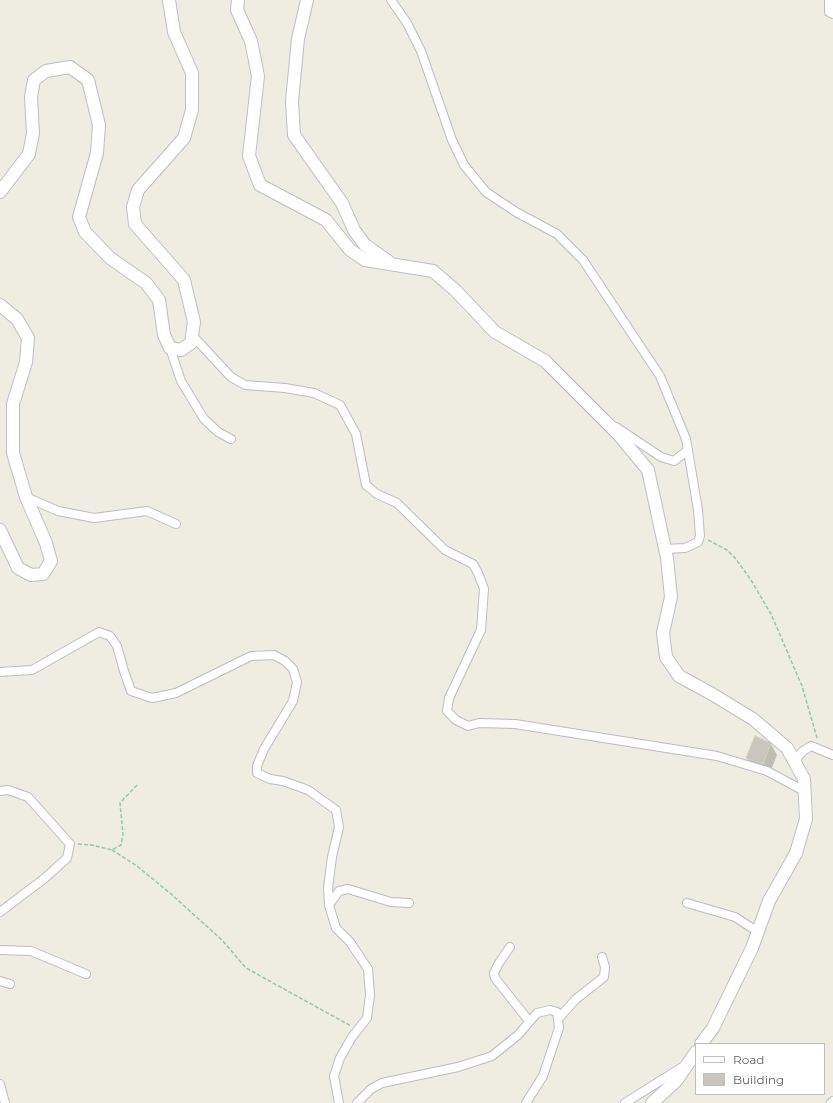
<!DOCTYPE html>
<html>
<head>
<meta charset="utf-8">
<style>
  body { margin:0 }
  #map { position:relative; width:833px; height:1103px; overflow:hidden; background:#efede2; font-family:Montserrat,sans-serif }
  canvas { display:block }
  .legend { position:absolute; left:695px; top:1043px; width:130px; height:52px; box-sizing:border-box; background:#fff; border:1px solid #bdbfc1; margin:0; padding:5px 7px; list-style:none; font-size:12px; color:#5b5f65 }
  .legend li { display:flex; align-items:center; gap:8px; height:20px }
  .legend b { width:20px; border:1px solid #bdbfc1 }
</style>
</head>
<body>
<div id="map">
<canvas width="833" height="1103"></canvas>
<ul class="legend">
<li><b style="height:5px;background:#fff"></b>Road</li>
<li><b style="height:11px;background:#cac6bf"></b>Building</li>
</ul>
</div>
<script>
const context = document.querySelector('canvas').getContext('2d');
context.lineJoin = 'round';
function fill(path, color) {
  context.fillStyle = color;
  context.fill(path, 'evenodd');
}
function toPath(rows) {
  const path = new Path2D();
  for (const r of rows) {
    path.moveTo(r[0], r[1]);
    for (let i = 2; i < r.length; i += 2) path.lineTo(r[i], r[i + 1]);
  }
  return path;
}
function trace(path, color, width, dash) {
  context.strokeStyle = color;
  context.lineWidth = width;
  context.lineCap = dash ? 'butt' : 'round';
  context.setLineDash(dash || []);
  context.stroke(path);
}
fill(toPath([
  [755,737,771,744,777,755,769,775,754,769,747,758]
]), '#0003');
const building = toPath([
  [755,736,771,743,763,764,746,758,755,736]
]);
fill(building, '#cac6bf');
trace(building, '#d5cfc0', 1);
const street = toPath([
  [391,0,407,23,421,51,452,140,464,165,486,192,516,212,557,234,583,260,660,376,686,439,698,510,700,536,698,542,685,548,665,549],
  [829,0,829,12,833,14],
  [192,335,231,377,245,385,285,388,314,393,340,405,356,434,366,485,377,494,397,503,445,550,473,564,478,573,484,589,481,630,449,698,447,711,456,720,468,726,479,723,515,724,717,756,767,771,804,791],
  [170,348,181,381,204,419,218,432,231,439],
  [616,427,661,457,674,461,688,450],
  [26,497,58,511,94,518,147,511,176,524],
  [0,672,32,670,99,632,110,636,117,646,124,671,131,691,152,698,176,693,251,656,274,655,285,661,293,669,297,682,293,701,264,749,257,766,257,773,270,779,283,781,308,790,336,810,339,827,332,857,328,888,329,905,336,928,350,942,368,969,370,995,367,1018,352,1037,340,1058,334,1076,339,1103],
  [794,761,803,751,811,746,833,755],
  [0,791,8,790,28,797,70,844,67,858,45,878,0,912],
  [687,903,735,917,758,932],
  [329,905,339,891,348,889,391,902,409,903],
  [510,947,499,963,494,973,495,978,529,1021],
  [0,950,31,951,86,974],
  [0,981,10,984],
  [558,1019,576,999,604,977,605,967,602,957],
  [0,1084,5,1103],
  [357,1103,371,1089,382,1083,458,1067,492,1056,518,1035,537,1013,550,1010,557,1012,559,1028,543,1076,526,1103],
  [625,1103,684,1066],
  [831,1103,833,1101]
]);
const secondary = toPath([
  [238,0,237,10,251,41,258,76,249,156,260,185,326,220,350,250,365,260,433,271,455,290,495,332,545,361,618,434,648,470,667,558,671,597,663,633,666,657,679,676,712,694,753,719,787,748,804,779,806,819,796,853,769,901,752,948,713,1028,701,1044],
  [307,0,298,39,292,101,294,135,342,203,354,230,365,245,389,262],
  [0,192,29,154,33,133,31,97,34,80,46,71,70,67,88,80,99,125,97,153,79,217,85,232,110,258,146,283,159,300,164,335,170,348,181,350,191,343,194,322,184,280,135,224,133,207,138,190,184,138,192,110,192,73,174,32,169,0],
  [0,305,17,319,28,338,26,362,13,404,13,453,26,497,46,543,51,561,43,574,31,575,18,568,0,530],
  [652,1103,676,1081,696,1052]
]);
trace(street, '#babdc3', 10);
trace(secondary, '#bbbfc6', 14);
trace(toPath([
  [708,540,727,550,736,559,751,580,771,614,802,686,817,738],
  [78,844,92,845,112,850,121,845,123,835,120,803,137,785],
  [112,850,137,866,171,894,222,940,246,968,351,1026]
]), '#93c9a4', 1.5, [4, 2]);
trace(street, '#fff', 8);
trace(secondary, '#fff', 12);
</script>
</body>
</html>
